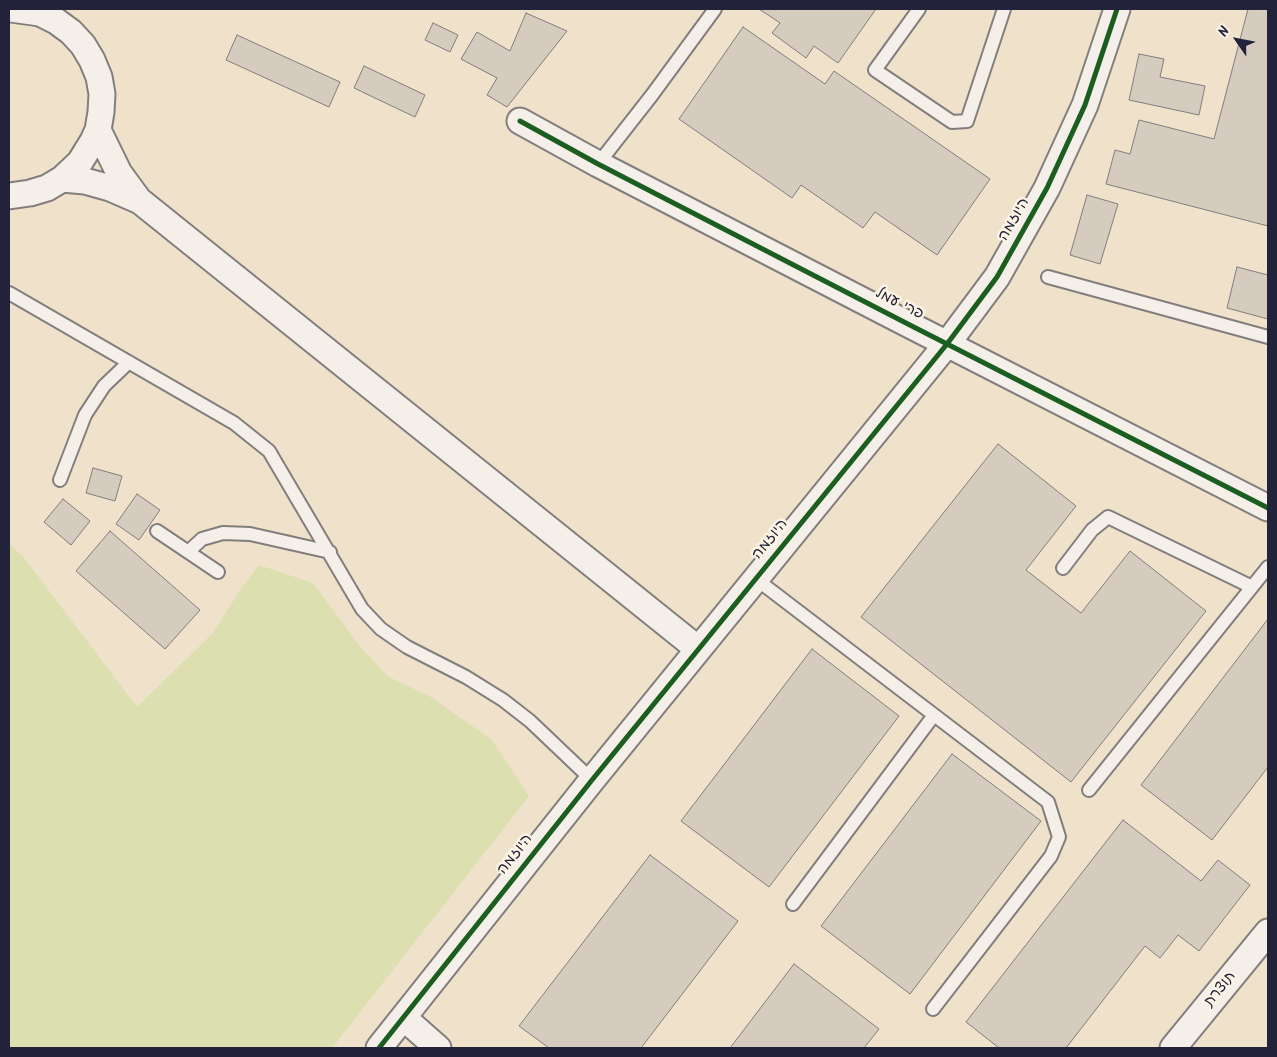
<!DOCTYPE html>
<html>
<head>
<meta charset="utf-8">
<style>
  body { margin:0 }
  #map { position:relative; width:1277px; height:1057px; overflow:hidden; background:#ede5d8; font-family:Kalam,sans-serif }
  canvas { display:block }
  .frame { position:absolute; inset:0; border:10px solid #22223b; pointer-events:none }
  .north { position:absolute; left:1212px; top:15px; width:50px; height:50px; -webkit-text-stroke:4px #fcf5e5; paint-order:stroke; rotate:303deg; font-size:14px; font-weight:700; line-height:20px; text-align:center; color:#22223b }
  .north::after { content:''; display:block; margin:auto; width:18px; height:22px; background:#22223b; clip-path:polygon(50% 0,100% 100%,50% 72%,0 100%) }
</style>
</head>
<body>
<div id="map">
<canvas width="1277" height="1057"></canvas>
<div class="frame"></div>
<div class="north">N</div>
</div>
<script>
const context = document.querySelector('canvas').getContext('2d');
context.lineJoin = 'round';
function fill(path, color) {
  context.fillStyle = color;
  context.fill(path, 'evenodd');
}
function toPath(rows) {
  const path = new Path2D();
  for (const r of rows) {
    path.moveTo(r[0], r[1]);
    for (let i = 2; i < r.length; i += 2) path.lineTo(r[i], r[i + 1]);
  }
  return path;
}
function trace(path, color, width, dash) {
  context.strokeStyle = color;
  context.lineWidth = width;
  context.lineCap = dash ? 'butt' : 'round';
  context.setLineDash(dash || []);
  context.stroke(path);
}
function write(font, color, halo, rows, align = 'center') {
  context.font = font + ' Kalam,"Playpen Sans Hebrew",sans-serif';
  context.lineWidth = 5;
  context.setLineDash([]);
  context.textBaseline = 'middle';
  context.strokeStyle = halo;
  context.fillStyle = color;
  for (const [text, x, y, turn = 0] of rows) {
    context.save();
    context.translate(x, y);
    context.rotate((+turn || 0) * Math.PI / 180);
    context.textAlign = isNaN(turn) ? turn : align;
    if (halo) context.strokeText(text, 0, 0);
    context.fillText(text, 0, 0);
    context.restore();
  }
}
fill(toPath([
  [9,9,1268,9,1268,1048,9,1048]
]), '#f0e2ca');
fill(toPath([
  [9,543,25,559,137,707,213,633,240,590,259,565,313,583,362,649,389,677,431,697,492,740,529,796,332,1048,9,1048]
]), '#dce0b0');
const building = toPath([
  [759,9,876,9,838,63,814,46,806,58,772,33,780,23,759,9],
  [1248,9,1268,9,1268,226,1106,184,1115,150,1130,154,1139,120,1214,139,1248,9],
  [526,13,567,31,507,107,487,95,497,78,461,59,477,32,510,51,526,13],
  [433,23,458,35,450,52,425,40,433,23],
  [743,27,825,84,834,71,990,179,937,255,875,212,863,228,801,185,792,198,679,119,743,27],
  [237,35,340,82,329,107,226,60,237,35],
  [1139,54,1164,59,1160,77,1205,86,1199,115,1129,100,1139,54],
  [364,66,425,95,415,117,354,88,364,66],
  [1087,195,1118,204,1100,264,1070,255,1087,195],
  [1237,267,1268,275,1268,319,1227,308,1237,267],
  [998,444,1076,506,1026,570,1081,613,1130,551,1206,611,1071,782,861,617,998,444],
  [93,468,122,476,115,501,86,493,93,468],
  [137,494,160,510,139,540,116,524,137,494],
  [63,499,90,521,71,545,44,522,63,499],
  [110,531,200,610,165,649,76,571,110,531],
  [1268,619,1268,767,1212,840,1141,785,1268,619],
  [812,649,899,716,769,887,681,821,812,649],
  [952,754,1041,821,910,994,821,926,952,754],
  [1123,820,1201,881,1218,860,1250,885,1199,951,1178,935,1160,958,1145,946,1066,1048,999,1048,966,1022,1123,820],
  [650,855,738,921,641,1048,549,1048,519,1026,650,855],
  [794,964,879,1029,864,1048,730,1048,794,964]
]);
fill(building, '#d5ccbf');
trace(building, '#827e7d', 1);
const lane = toPath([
  [919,9,875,70,952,122,967,121,1004,9],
  [598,164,652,95,715,9],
  [1048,277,1268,337],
  [9,293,234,423,269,451,362,609,381,629,407,647,466,677,503,700,530,721,592,780],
  [60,480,85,415,104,386,129,362],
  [157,531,218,572],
  [188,552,202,539,223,533,250,534,330,552],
  [1063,568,1092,530,1108,517,1252,587],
  [756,579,1048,802,1059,837,1051,856,933,1009],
  [1089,790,1268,567],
  [793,904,934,715]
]);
const street = toPath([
  [520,121,598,164,904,322,1268,508],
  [98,130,119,173,138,199],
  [62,179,85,181,110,188,140,201,698,649],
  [9,196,30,193,47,188,62,179,80,162,93,141,98,130,101,112,102,94,99,77,92,60,83,45,71,32,56,21,40,13,11,9],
  [404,1018,438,1048],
  [379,1048,592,780,947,344,997,277,1047,188,1085,105,1117,9],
  [1173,1048,1268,932]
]);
trace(lane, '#827e7d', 16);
trace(street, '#827e7d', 29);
trace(lane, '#f4f0e9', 12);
trace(street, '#f4f0e9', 25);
trace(toPath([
  [520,121,598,164,904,322,1268,508],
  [379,1048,592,780,947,344,997,277,1047,188,1085,105,1117,9]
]), '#1b5e20', 5);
write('15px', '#22223b', '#fcf5e5', [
  ["היוזמה",1015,220,-60],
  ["פרי עמל",899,305,27],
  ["היוזמה",771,540,-51],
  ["היוזמה",516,855,-52],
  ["תוצרת",1221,990,-51]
]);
</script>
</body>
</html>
